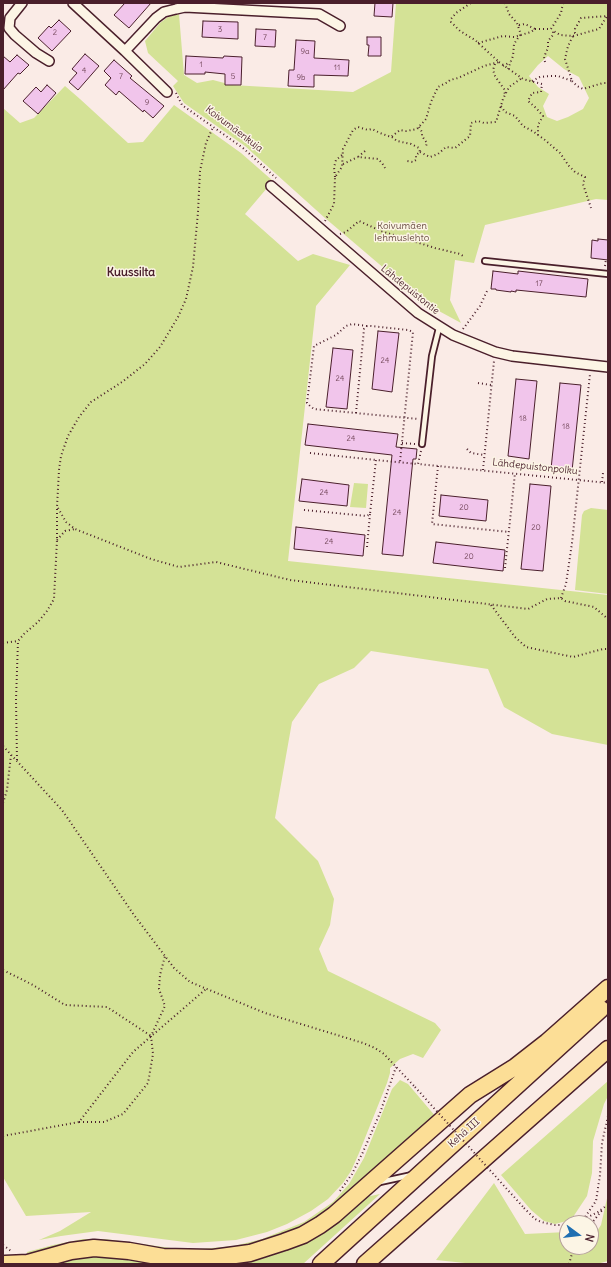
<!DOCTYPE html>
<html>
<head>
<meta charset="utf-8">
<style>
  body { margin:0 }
  #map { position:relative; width:611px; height:1267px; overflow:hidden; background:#faebe6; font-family:Delius,sans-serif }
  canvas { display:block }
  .frame { position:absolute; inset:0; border:4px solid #4a1f2b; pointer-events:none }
  .north { position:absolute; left:559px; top:1215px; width:40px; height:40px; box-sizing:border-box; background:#fcf5e5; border:1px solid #b59f9b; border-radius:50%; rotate:105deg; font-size:11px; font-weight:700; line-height:16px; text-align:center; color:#4a1f2b }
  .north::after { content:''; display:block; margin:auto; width:14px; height:18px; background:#1f6fb2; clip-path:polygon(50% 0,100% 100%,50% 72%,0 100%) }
</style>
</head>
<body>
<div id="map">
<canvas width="611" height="1267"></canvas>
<div class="frame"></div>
<div class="north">N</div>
</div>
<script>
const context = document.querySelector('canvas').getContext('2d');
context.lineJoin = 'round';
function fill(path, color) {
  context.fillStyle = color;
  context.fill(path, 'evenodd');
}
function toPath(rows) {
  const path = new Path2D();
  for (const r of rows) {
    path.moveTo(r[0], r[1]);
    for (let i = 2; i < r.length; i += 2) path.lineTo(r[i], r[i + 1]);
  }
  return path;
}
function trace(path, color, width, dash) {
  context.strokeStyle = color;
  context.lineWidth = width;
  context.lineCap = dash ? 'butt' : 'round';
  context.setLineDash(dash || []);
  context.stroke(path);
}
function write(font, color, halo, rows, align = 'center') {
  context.font = font + ' Delius,sans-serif';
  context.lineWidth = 3;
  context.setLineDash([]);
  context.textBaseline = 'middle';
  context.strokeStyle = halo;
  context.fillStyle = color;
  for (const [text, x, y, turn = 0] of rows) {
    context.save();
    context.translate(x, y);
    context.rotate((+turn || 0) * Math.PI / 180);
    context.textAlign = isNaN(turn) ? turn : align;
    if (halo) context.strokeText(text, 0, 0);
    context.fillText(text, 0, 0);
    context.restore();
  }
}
fill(toPath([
  [396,3,608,3,608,200,596,199,485,225,474,263,455,260,450,300,461,323,426,304,325,218,245,146,184,103,173,86,178,81,148,53,145,41,160,23,168,17,179,14,184,75,197,83,213,80,232,85,353,92,391,72],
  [548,56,564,69,579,77,589,98,583,109,568,117,557,121,547,117,543,106,549,94,538,87,529,76,538,65],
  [65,86,80,99,128,143,143,142,174,105,241,153,273,181,245,214,298,261,313,254,350,265,316,306,288,561,608,595,608,745,552,734,504,707,488,669,371,651,354,668,319,684,292,722,275,818,318,861,334,899,330,925,319,949,328,971,435,1023,441,1030,423,1058,413,1054,400,1059,390,1068,390,1073,387,1083,359,1153,351,1171,343,1183,328,1199,311,1211,287,1224,267,1232,236,1240,193,1243,98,1231,61,1236,39,1240,60,1231,91,1212,26,1216,3,1177,3,108,20,123,34,118],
  [354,483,368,484,366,508,350,507],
  [591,508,608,510,608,594,575,590,582,515,584,511],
  [400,1080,408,1084,436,1117,355,1190,315,1220,289,1234,233,1250,28,1257,27,1252,53,1245,83,1239,105,1239,171,1248,200,1249,234,1246,262,1239,304,1222,333,1202,349,1184,364,1158,392,1089],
  [608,1081,608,1096,604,1104,593,1141,592,1173,587,1196,571,1220,555,1224,544,1221,531,1210,501,1175],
  [494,1183,525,1234,567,1232,567,1247,591,1247,591,1240,601,1225,608,1194,608,1261,597,1264,475,1264,436,1260],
  [380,1194,303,1264,224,1264,366,1197],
  [89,1254,176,1264,42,1264]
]), '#d4e296');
const building = toPath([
  [125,3,151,3,129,28,114,15,125,3],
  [375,3,393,3,392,17,374,16,375,3],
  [59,20,71,31,52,51,38,38,49,26,51,28,59,20],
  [203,21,238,22,238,39,202,37,203,21],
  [256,29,276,30,275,47,255,46,256,29],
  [367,37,381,37,381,56,368,56,369,45,367,45,367,37],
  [296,40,315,41,314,58,349,60,348,76,314,75,314,87,288,86,289,70,294,70,296,40],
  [85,54,99,66,78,90,69,82,77,73,72,69,85,54],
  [17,55,29,65,20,74,18,73,3,90,3,56,10,62,17,55],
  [186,56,223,58,224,56,242,57,241,85,225,85,225,74,205,72,205,74,185,74,186,56],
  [114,60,132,76,130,78,164,106,153,118,144,110,143,112,119,91,116,95,105,85,111,78,104,71,114,60],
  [47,85,56,93,38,114,23,101,36,87,41,92,47,85],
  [598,239,608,240,608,260,591,258,592,240,598,241,598,239],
  [493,271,518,274,518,271,588,279,586,297,516,290,516,292,511,291,511,292,496,290,496,289,491,289,493,271],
  [378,331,399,333,392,392,372,389,378,331],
  [333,348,353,350,347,409,326,407,333,348],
  [516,379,537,381,529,459,508,456,516,379],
  [560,383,581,385,572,471,551,469,560,383],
  [308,424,398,434,396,447,417,449,416,459,413,459,403,556,382,554,392,455,305,445,308,424],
  [302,479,349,485,347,506,299,501,302,479],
  [530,484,551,486,543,571,521,569,530,484],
  [441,495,488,500,486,521,439,516,441,495],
  [296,527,365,535,363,556,294,549,296,527],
  [436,542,505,550,503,571,433,563,436,542]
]);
fill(building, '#f1c5eb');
trace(building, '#4a1f2b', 1);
const lane = toPath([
  [485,261,608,274],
  [422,444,432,356,439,328],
  [380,1182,412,1175]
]);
const street = toPath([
  [22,3,10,18,9,28,15,35,36,53,49,61],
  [73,3,125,51,167,92],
  [125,51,156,18,164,12,176,9,185,7,319,14,340,26],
  [271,186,418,313,453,335,495,352,512,356,608,367]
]);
const highway = toPath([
  [5,1264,28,1263,71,1251,94,1248,129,1251,163,1257,213,1258,250,1253,284,1242,303,1235,320,1225,334,1215,470,1095,515,1067,547,1042,608,988],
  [321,1264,601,1009],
  [365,1264,608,1049]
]);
trace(lane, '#4a1f2b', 8);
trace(street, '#4a1f2b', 12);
trace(highway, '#4a1f2b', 19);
trace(toPath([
  [505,3,509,14,517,23,520,32,520,35,514,44,513,56,508,69],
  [535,29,551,29,561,13,563,3],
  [573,36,599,29,607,16,581,18,575,29,575,33,577,34],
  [478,43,503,36,514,37,531,32,535,29,525,24,519,25,517,23],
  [499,62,523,79,542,84,541,92,532,93,528,101,536,108,543,116,538,125,538,135],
  [545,62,544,57,548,48,548,41,553,35,553,31],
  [495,64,493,70,495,76,504,89,505,95],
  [503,66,510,62],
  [532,81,540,77,550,76,558,76,572,81,565,59,568,46,573,36,560,35,552,30],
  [572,81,577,86,583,89,603,83,608,83],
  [176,93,182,105,243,148,276,178],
  [501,106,505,112,515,116,523,126,534,132,545,140,560,153,569,166,575,172,585,177,583,184,591,208],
  [419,127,422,132,422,136,427,143,426,146],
  [392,137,397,141,411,144,419,148,420,152,416,155,416,160,413,162,407,161],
  [365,151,358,157,378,159,382,163,385,168],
  [420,152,430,157,438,154,446,147,455,148,470,136,471,123,478,121,484,123,496,122,503,99,509,87,522,78],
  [343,164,358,157],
  [335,177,334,167,336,160,342,155],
  [325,221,334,204,335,177,342,167,343,149,353,130,358,127,368,130,372,129,380,133,391,137,400,130,406,131,417,129,426,119,431,102,438,87,448,82,450,80,458,78,484,66,499,62,475,40,460,31,451,22,451,19,456,13,471,3],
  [340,234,346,232,359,221,381,231,435,248,460,254,463,256],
  [605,266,606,259],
  [367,326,352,324,346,326,336,335,314,346,307,403,310,406,314,409,418,419],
  [463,329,480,306,487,291],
  [478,383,491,385],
  [356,413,364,329,367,326,371,326,408,330,413,332,400,462],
  [402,443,415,444],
  [467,449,471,453,484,455],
  [421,451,418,464,608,483],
  [310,453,376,460],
  [438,466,432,524,509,532],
  [483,470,494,361],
  [602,482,603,473],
  [58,508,66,522,75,529,151,559,179,567,216,562,290,580,528,609,547,599,561,598,565,601,594,607,608,619],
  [304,510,367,516,370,514,376,460,417,464],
  [57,540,65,531,75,529],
  [367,547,370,514],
  [505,568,515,473],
  [561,598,566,584,572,543,590,374],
  [491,605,515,637,526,647,573,657,603,649,608,649],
  [3,643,18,641],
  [3,746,62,810,134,915,174,968,190,982,265,1013,363,1043,375,1048,384,1054,415,1087],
  [17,760,16,700,18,641,24,634,38,622,47,611,54,599,57,540,57,507,59,470,61,456,68,436,79,417,91,402,122,382,145,364,160,347,178,317,186,299,193,267,198,212,200,171,206,143,213,127],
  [3,803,7,790,11,755],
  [3,970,33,985,65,1005,107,1007,151,1036],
  [79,1122,104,1122,123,1114,148,1083,153,1054,151,1036,165,1006,159,989,160,975,165,956],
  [3,1136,79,1122,133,1052,206,989],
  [340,1191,352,1174,363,1152,380,1113,396,1067],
  [524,1208,535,1219,541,1222,555,1225,567,1225],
  [583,1220,596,1201,600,1175,602,1143,608,1116],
  [576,1223,598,1212,606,1206],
  [591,1224,603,1209],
  [3,1245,11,1251],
  [569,1264,574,1247]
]), '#4a1f2b', 2, [1, 3]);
trace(lane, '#fcf5e5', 4.5);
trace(street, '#fcf5e5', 9);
trace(highway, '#fcde96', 16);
trace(toPath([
  [415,1087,524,1208]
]), '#4a1f2b', 2, [1, 3]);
write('8px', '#74485b', null, [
  ["3",220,30],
  ["2",55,33],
  ["7",265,38],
  ["9a",305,52],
  ["1",201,65],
  ["11",337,68],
  ["4",84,71],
  ["7",121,77],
  ["5",233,77],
  ["9b",301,78],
  ["9",147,103],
  ["17",539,284],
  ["24",385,361],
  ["24",340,379],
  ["18",523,419],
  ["18",566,427],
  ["24",351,439],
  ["24",324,493],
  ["20",464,508],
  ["24",397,513],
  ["20",536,528],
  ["24",329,542],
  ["20",469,557]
]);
write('10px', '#4a1f2b', '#fcf5e5', [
  ["Koivumäenkuja",234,129,37],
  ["Lähdepuistontie",410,290,39],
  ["Lähdepuistonpolku",535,467,6],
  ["Kehä III",464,1133,-42]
]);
write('10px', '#6c5046', '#fcf5e5', [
  ["Koivumäen",402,226],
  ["lehmuslehto",402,238]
]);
write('bold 12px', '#4a1f2b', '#fcf5e5', [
  ["Kuussilta",131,273]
]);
</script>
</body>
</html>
